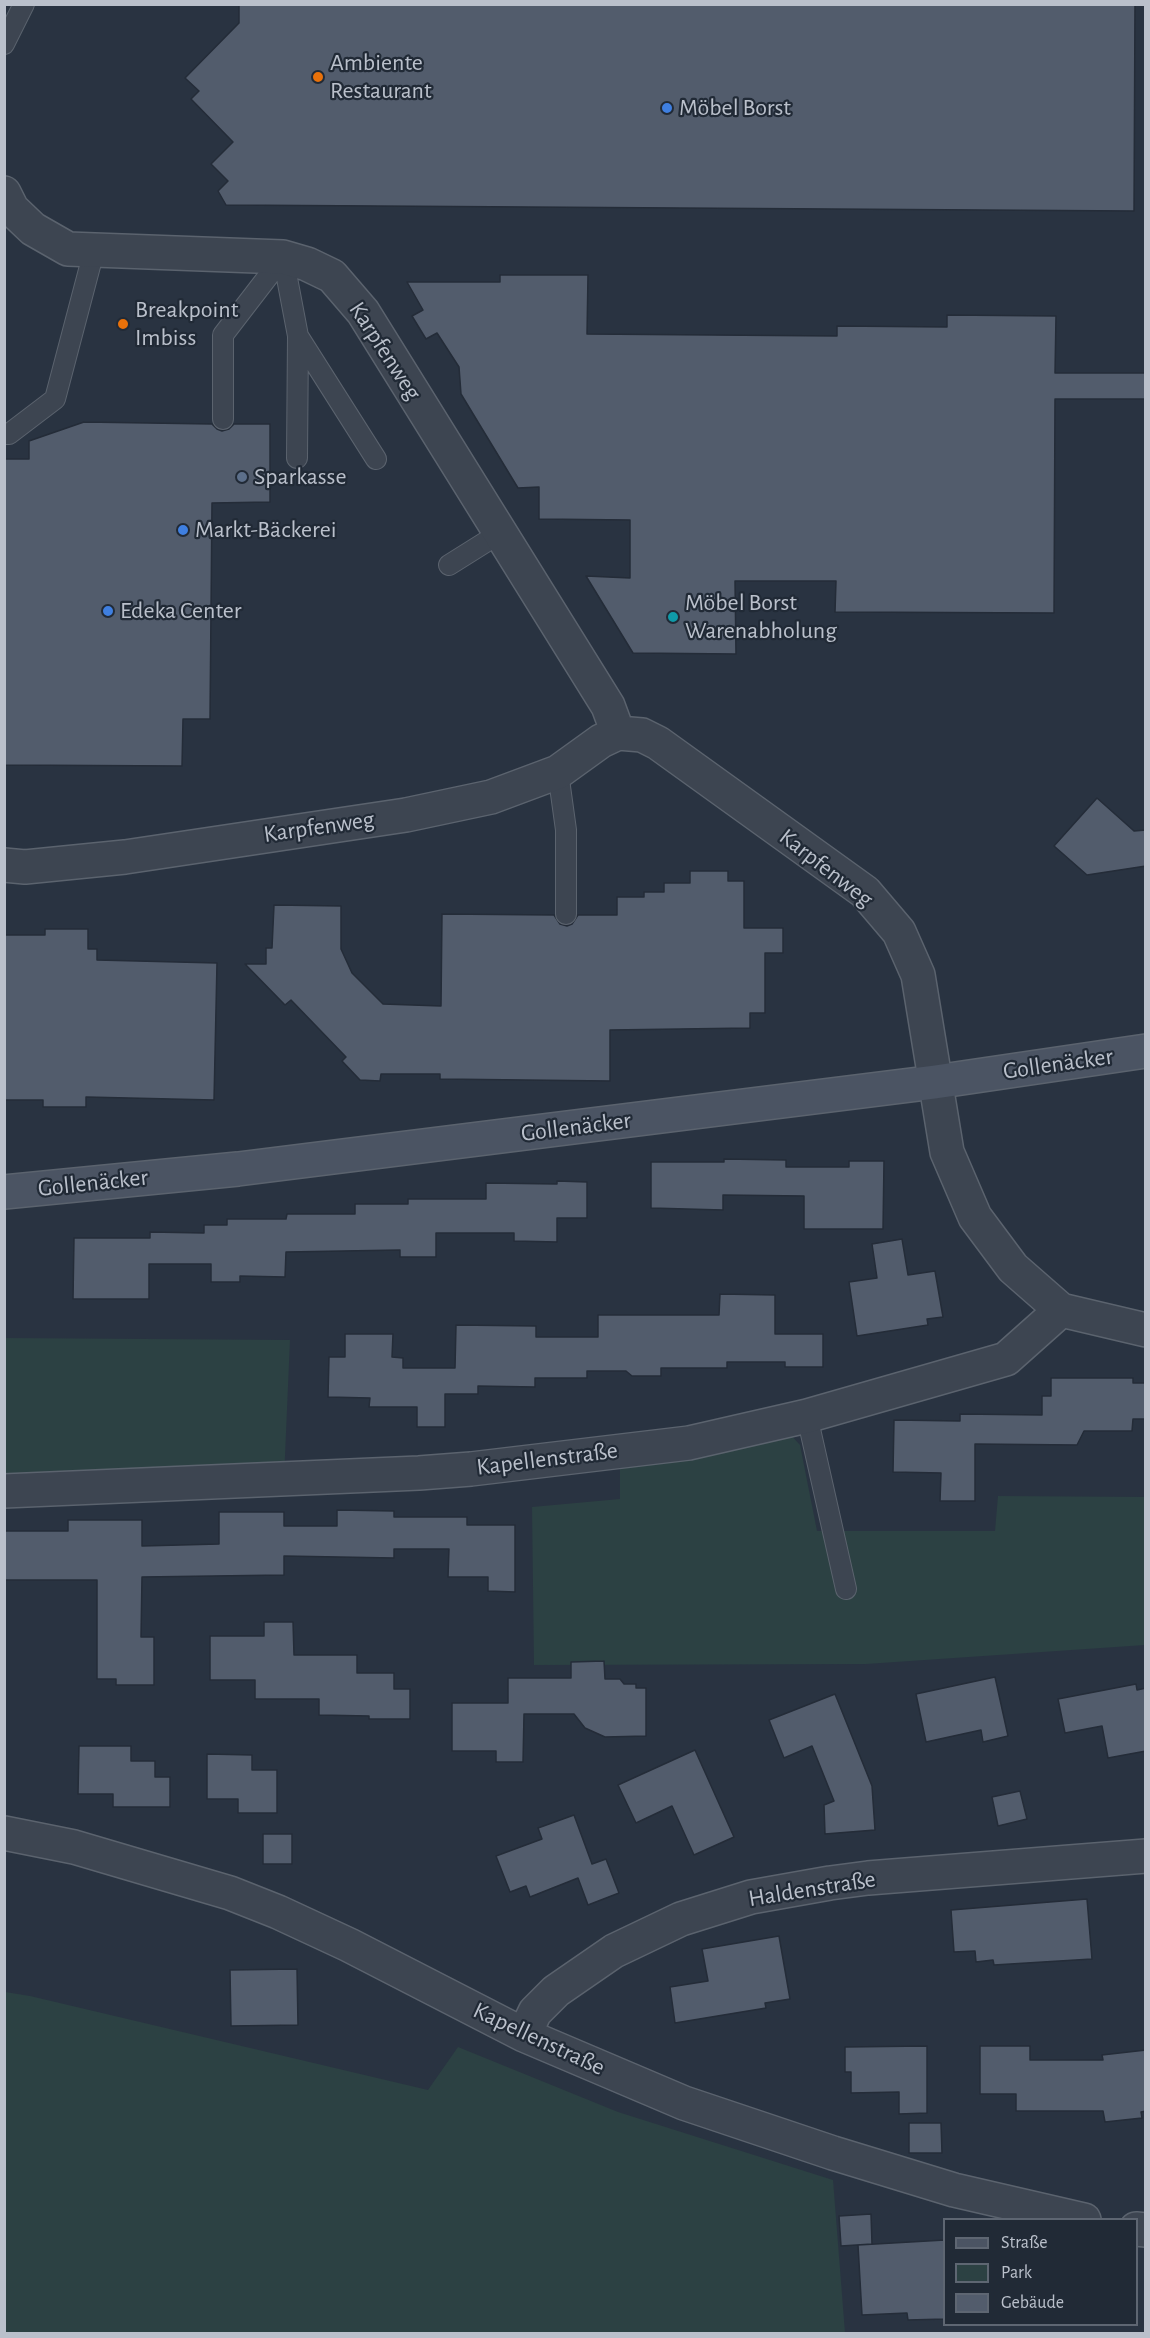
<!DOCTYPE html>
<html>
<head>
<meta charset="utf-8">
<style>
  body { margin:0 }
  #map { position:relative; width:1150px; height:2338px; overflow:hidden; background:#293341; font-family:"Alegreya Sans",sans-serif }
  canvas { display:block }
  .frame { position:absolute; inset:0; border:6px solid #bac0cb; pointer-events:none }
  .legend { position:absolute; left:943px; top:2218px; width:195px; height:108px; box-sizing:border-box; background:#212a36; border:2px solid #5e6672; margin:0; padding:8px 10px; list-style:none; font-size:18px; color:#bac0cb }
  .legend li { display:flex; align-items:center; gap:12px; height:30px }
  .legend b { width:30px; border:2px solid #5e6672 }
</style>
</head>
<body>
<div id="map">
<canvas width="1150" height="2338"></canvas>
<div class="frame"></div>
<ul class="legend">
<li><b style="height:8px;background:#4b5463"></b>Straße</li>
<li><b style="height:16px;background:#2c4143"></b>Park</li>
<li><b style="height:16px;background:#525c6c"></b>Gebäude</li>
</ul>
</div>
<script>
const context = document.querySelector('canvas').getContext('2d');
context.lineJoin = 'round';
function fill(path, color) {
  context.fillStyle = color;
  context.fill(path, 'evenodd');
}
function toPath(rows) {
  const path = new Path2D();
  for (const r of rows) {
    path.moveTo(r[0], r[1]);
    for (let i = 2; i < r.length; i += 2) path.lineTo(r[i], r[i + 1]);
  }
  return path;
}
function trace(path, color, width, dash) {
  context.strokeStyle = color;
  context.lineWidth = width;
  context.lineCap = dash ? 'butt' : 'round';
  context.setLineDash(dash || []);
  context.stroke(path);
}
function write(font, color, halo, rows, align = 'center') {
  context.font = font + ' "Alegreya Sans",sans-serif';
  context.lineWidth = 4.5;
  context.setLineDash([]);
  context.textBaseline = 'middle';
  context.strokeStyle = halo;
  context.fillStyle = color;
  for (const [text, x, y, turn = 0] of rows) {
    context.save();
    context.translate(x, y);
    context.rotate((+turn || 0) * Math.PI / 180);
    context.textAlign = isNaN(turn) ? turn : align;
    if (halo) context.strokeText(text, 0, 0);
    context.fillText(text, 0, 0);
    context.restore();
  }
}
fill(toPath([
  [4,1338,290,1340,284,1479,5,1491],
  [788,1432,800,1445,817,1531,995,1531,998,1496,1145,1497,1145,1645,866,1664,534,1665,532,1507,620,1499,620,1467],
  [5,1992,30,1996,428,2090,458,2047,618,2112,833,2180,845,2333,5,2333]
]), '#2c4143');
const building = toPath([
  [239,4,1135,4,1134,211,226,205,218,191,228,181,211,164,233,142,191,99,199,91,185,78,239,23,239,4],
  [500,275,588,275,587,334,837,336,837,326,947,327,947,315,1056,316,1055,373,1146,373,1146,399,1055,399,1054,613,835,612,836,581,735,581,736,654,633,653,586,576,630,578,630,520,539,519,539,487,518,488,461,394,459,367,437,333,426,339,412,316,423,310,407,282,500,282,500,275],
  [84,422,212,424,217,429,222,431,229,429,234,424,270,424,270,502,212,503,210,719,183,719,182,766,4,765,4,459,29,459,29,441,84,422],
  [1097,798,1134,831,1146,830,1146,866,1087,875,1054,846,1097,798],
  [690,871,728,871,728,881,744,881,744,928,783,928,783,953,765,953,765,1013,750,1013,750,1028,610,1030,610,1081,440,1079,440,1074,381,1074,380,1081,360,1080,342,1061,346,1057,291,1000,285,1005,245,964,266,964,266,948,272,948,274,905,341,906,341,949,352,973,383,1004,441,1006,442,914,554,915,560,924,567,926,572,924,578,915,617,915,617,897,644,897,644,892,664,892,664,883,690,883,690,871],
  [45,929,88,929,88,949,97,949,97,960,217,963,214,1100,86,1097,86,1107,43,1107,43,1100,4,1100,4,935,45,935,45,929],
  [724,1159,786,1160,786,1167,849,1167,849,1161,884,1161,883,1229,804,1229,804,1196,723,1195,723,1210,651,1208,651,1162,724,1162,724,1159],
  [557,1181,587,1182,587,1218,557,1218,557,1242,514,1241,514,1233,436,1233,436,1257,400,1257,400,1250,286,1252,285,1277,240,1276,240,1282,211,1282,211,1264,149,1264,149,1299,73,1299,74,1238,150,1238,150,1232,204,1233,204,1225,227,1225,227,1219,286,1219,287,1214,355,1214,355,1204,408,1204,408,1199,486,1199,486,1183,557,1184,557,1181],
  [902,1239,908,1275,935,1271,943,1317,927,1319,928,1325,857,1336,849,1282,877,1278,872,1244,902,1239],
  [720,1294,775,1295,775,1334,823,1334,823,1367,785,1367,785,1362,727,1362,727,1368,661,1368,661,1376,632,1376,626,1371,587,1371,587,1378,535,1378,535,1387,478,1386,478,1394,445,1394,445,1427,417,1427,417,1407,369,1407,370,1398,328,1397,329,1357,345,1357,345,1334,393,1334,392,1357,403,1358,403,1368,455,1368,456,1325,536,1326,536,1337,598,1337,598,1315,719,1315,720,1294],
  [1051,1378,1133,1378,1133,1383,1146,1383,1146,1419,1133,1419,1132,1431,1084,1431,1077,1445,975,1444,975,1501,940,1501,941,1473,893,1472,894,1420,960,1421,960,1414,1042,1415,1042,1396,1051,1396,1051,1378],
  [337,1510,394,1511,394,1517,467,1517,467,1525,515,1525,515,1592,488,1591,488,1577,448,1577,449,1549,394,1549,394,1558,284,1556,284,1575,142,1577,141,1637,154,1637,154,1685,116,1685,116,1679,97,1679,97,1580,4,1580,4,1531,68,1531,68,1520,142,1520,142,1546,219,1544,219,1512,284,1512,284,1526,337,1526,337,1510],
  [264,1622,293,1622,294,1655,357,1655,357,1673,394,1673,394,1689,410,1689,410,1719,369,1719,369,1716,319,1715,319,1699,255,1699,255,1680,210,1680,210,1636,264,1636,264,1622],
  [604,1661,605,1679,620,1679,624,1684,636,1684,636,1688,646,1688,646,1736,605,1737,585,1728,574,1714,524,1714,523,1762,496,1762,496,1751,452,1751,452,1703,508,1703,508,1678,571,1678,571,1662,604,1661],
  [995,1677,1008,1736,983,1742,981,1730,926,1742,916,1694,995,1677],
  [1136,1684,1137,1690,1146,1688,1146,1751,1108,1758,1102,1726,1065,1733,1058,1699,1136,1684],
  [835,1694,872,1786,875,1830,825,1834,824,1805,834,1801,812,1746,784,1758,769,1720,835,1694],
  [79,1746,131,1746,131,1761,155,1761,155,1777,170,1777,170,1807,113,1807,113,1794,78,1794,79,1746],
  [695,1750,734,1837,694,1855,672,1806,636,1823,618,1785,695,1750],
  [207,1754,252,1755,252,1770,277,1770,277,1813,238,1813,238,1799,207,1799,207,1754],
  [1020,1791,1027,1819,998,1826,992,1797,1020,1791],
  [574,1815,592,1864,606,1859,619,1893,588,1905,578,1878,530,1897,526,1886,510,1892,496,1856,542,1839,538,1828,574,1815],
  [263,1834,292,1834,292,1864,263,1864,263,1834],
  [1087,1899,1092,1959,994,1965,993,1960,976,1962,975,1951,954,1952,951,1910,1087,1899],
  [779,1936,790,1999,765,2003,766,2008,675,2023,670,1987,708,1981,702,1949,779,1936],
  [297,1969,298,2025,231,2026,230,1970,297,1969],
  [927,2046,927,2113,899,2114,899,2092,851,2093,851,2072,845,2072,845,2047,927,2046],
  [980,2046,1030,2046,1030,2060,1103,2060,1102,2055,1146,2050,1146,2111,1141,2112,1142,2118,1105,2122,1103,2111,1016,2111,1016,2094,980,2094,980,2046],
  [909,2123,941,2123,942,2153,909,2153,909,2123],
  [871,2214,872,2244,841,2246,839,2216,871,2214],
  [945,2240,945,2319,908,2320,907,2313,862,2315,858,2245,945,2240]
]);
fill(building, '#525c6c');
trace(building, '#242c38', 1.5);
const lane = toPath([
  [4,44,24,4],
  [283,257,298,336,297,458],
  [298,336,376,459],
  [223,419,223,335,283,257],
  [4,434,9,434,55,399,94,251],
  [449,565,500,533],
  [558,772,566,830,566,914],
  [807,1416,846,1589]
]);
const street = toPath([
  [4,193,12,209,33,229,68,249,283,257,307,264,332,276,363,312,608,706,618,733],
  [4,865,25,867,125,857,406,815,491,797,558,772,601,741,618,733,642,735,658,743,865,892,899,932,918,975,947,1152,975,1217,1013,1268,1061,1310,1146,1330],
  [4,1491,419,1473,471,1469,689,1443,807,1416,1006,1359,1061,1310],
  [4,1833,74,1847,230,1893,278,1912,349,1945,524,2035,684,2103,833,2153,954,2190,1084,2220],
  [524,2035,535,2012,556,1991,614,1951,681,1919,751,1897,830,1883,868,1878,1146,1856],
  [1136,2229,1146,2230]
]);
const secondary = toPath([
  [4,1192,238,1169,935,1082,1146,1051]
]);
trace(lane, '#5b636e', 22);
trace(street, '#5b636e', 36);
trace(secondary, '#5b636e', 36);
trace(lane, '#3d4551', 20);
trace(street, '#3d4551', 33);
trace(secondary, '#4b5463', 33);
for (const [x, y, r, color] of [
  [318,77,6,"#e8710a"],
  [667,108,6,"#3f7fe0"],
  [123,324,6,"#e8710a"],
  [242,477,6,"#5c6f8a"],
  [183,530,6,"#3f7fe0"],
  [108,611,6,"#3f7fe0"],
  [673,617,6,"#0f9aa8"]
]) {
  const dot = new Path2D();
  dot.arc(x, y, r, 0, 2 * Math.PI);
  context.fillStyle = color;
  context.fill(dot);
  trace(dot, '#212a36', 2);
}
write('24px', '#bac0cb', '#212a36', [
  ["Ambiente",330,63],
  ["Restaurant",330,91],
  ["Möbel Borst",679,108],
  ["Breakpoint",135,310],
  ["Imbiss",135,338],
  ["Sparkasse",254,477],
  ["Markt-Bäckerei",195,530],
  ["Möbel Borst",685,603],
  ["Warenabholung",685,631],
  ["Edeka Center",120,611]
], 'left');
write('24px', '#bac0cb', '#212a36', [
  ["Karpfenweg",385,351,57],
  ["Karpfenweg",319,827,-8],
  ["Karpfenweg",826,868,38],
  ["Gollenäcker",1058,1064,-8],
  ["Gollenäcker",576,1127,-7],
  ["Gollenäcker",93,1183,-6],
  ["Kapellenstraße",547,1459,-7],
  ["Haldenstraße",812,1889,-9],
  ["Kapellenstraße",539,2039,25]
]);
</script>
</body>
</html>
